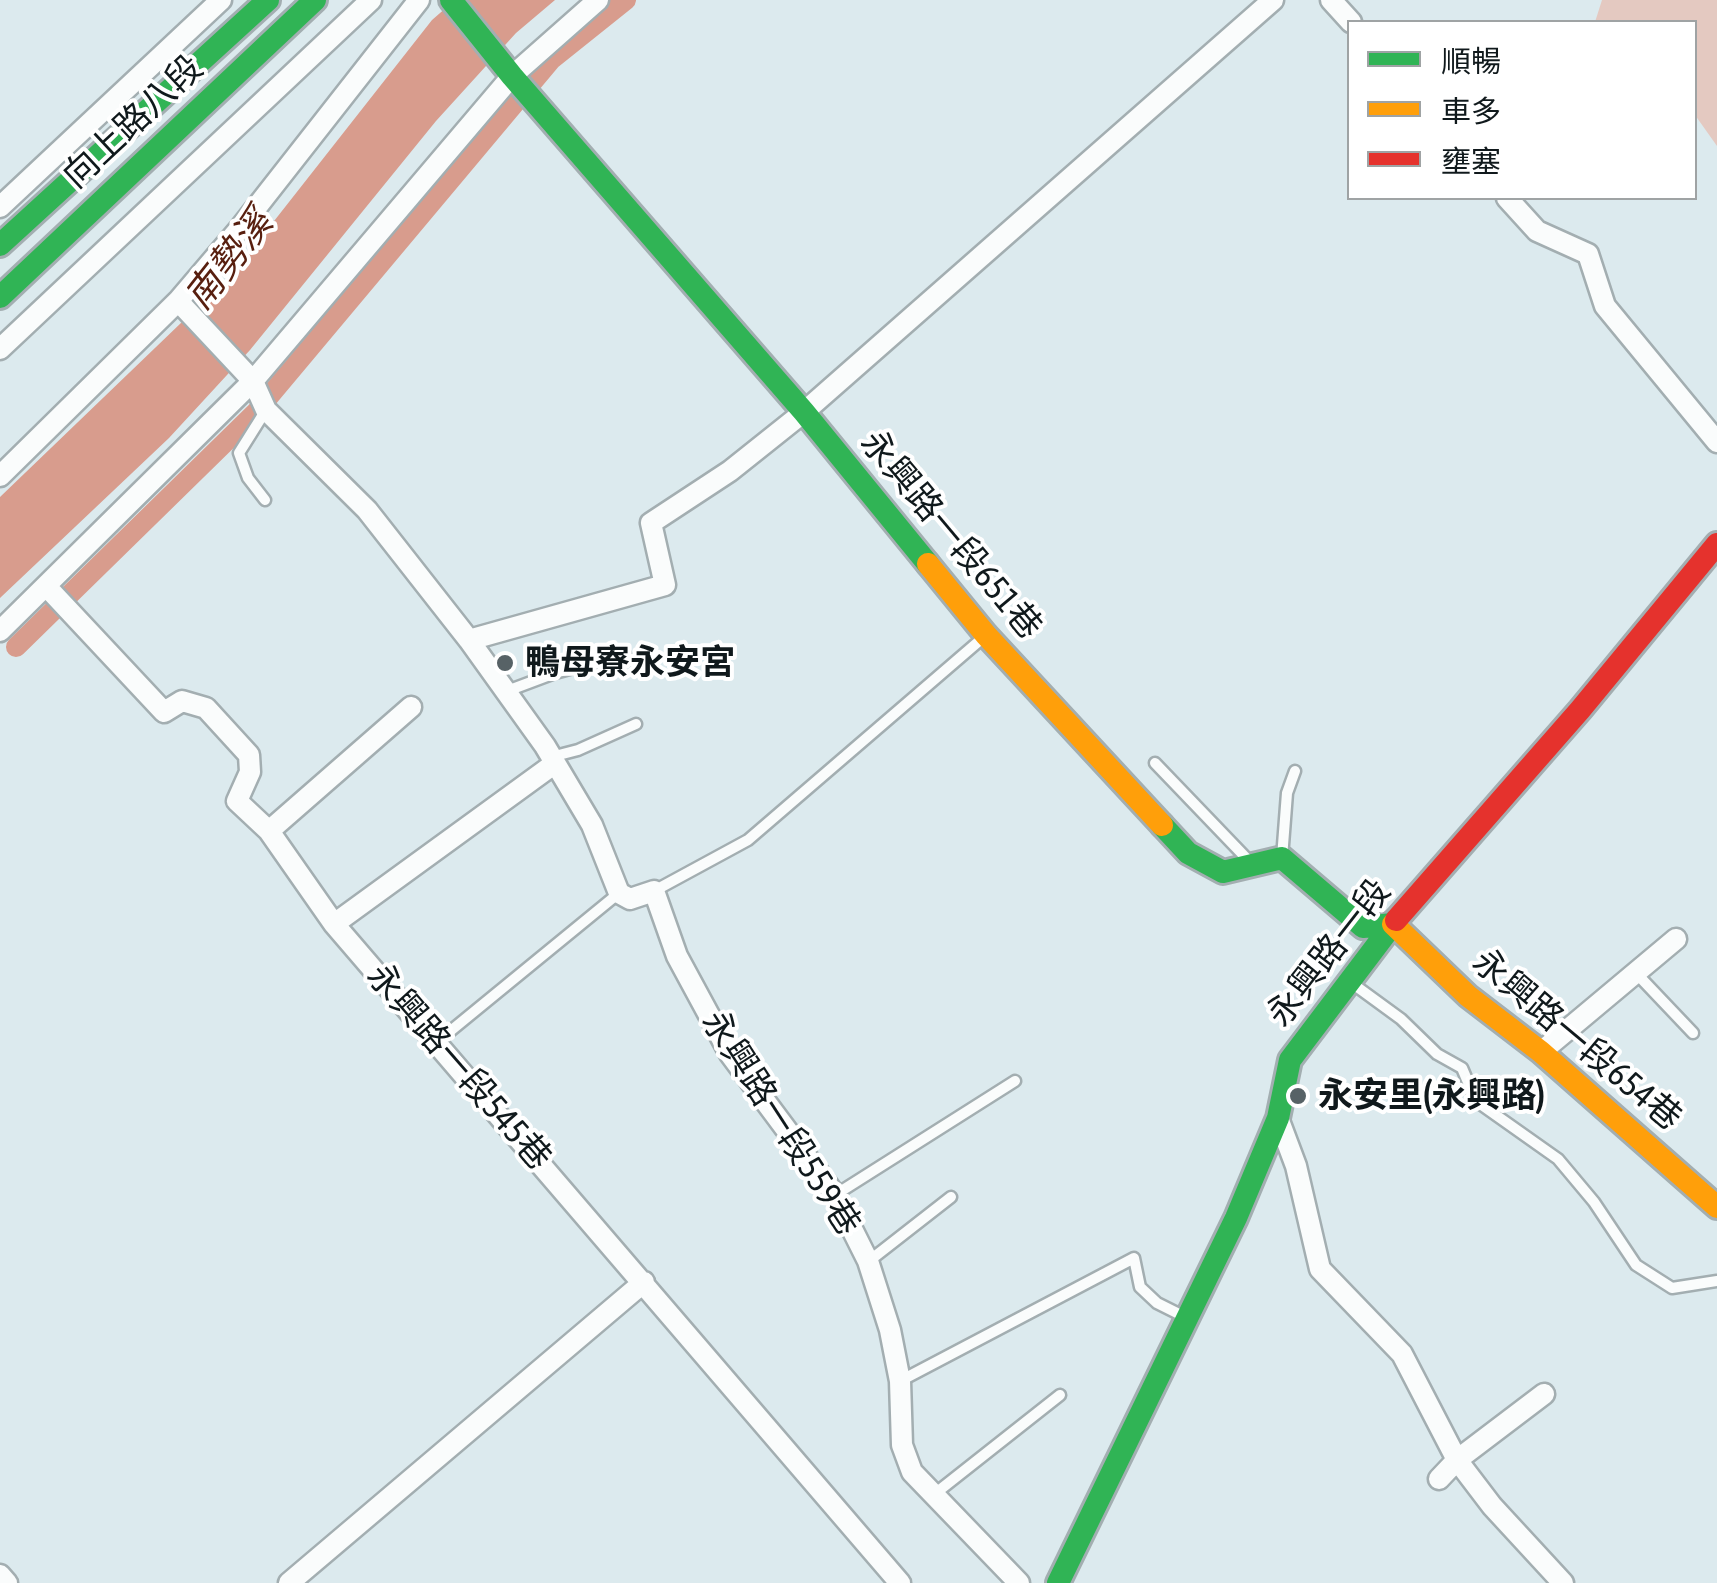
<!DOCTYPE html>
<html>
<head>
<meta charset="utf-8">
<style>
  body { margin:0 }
  #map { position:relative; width:1717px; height:1583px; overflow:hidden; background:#dceaee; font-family:"Asap Condensed","Noto Sans TC",sans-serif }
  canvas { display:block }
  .legend { position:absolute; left:1347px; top:20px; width:350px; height:180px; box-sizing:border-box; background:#fff; border:2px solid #9fa3a4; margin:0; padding:12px 18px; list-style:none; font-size:30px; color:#10191c }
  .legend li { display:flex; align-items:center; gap:20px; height:50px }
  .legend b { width:50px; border:2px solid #9fa3a4 }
</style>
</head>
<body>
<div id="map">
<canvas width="1717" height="1583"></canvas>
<ul class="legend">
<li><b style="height:12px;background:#30b455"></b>順暢</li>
<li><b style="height:12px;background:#ff9f0a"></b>車多</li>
<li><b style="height:12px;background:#e5322d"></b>壅塞</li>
</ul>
</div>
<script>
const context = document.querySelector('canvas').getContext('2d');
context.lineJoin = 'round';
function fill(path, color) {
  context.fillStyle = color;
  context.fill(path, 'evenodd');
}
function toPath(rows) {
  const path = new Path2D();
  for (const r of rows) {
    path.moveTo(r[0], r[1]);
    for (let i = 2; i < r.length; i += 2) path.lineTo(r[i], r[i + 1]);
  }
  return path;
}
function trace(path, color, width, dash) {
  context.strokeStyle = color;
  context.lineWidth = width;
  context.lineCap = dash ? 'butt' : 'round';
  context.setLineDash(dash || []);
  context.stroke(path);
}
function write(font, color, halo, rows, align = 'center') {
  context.font = font + ' "Asap Condensed","Noto Sans TC",sans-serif';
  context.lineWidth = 8;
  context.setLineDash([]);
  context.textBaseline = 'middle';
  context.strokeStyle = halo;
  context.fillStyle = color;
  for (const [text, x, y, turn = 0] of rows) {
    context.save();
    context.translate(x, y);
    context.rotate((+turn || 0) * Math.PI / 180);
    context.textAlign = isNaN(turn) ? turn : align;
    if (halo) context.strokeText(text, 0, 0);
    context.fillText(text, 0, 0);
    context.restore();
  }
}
fill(toPath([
  [1602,0,1717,0,1717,146,1695,115,1694,22,1595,22]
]), '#e4c9c1');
fill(toPath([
  [455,0,555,0,516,33,436,121,250,350,169,438,0,598,0,497,234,272,432,20]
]), '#d89c8d');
trace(toPath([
  [16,647,256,412,551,60,626,0]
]), '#d89c8d', 20);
const lane = toPath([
  [265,500,248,478,239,453,266,410],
  [507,691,555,673,625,654],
  [551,757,578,750,636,724],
  [1155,763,1251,863],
  [1282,858,1287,793,1295,771],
  [654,891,748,840,985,636],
  [1636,973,1693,1033],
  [1349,981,1401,1019,1437,1054,1462,1068,1476,1101,1558,1159,1594,1202,1636,1265,1672,1288,1717,1281],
  [437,1042,619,893],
  [835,1195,1015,1081],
  [869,1261,951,1197],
  [900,1381,1134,1258,1140,1287,1157,1303,1187,1318],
  [932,1496,1060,1395]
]);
const street = toPath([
  [1331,0,1351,22],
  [1507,198,1537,231,1588,254,1605,306,1717,442],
  [0,207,221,0],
  [178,301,253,381,266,410,367,510,469,640,545,746,592,825,619,893,630,899,654,891,677,956,730,1054,835,1195,868,1261,890,1330,900,1381,902,1445,912,1472,1019,1583],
  [0,349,371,0],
  [0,476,178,301,241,227,419,0],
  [46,586,164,712,182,701,206,708,249,755,250,772,237,801,269,831,334,924,900,1583],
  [0,631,253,381,512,76,598,0],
  [469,640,665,585,651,523,730,471,804,412,1273,0],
  [269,831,411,707],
  [334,924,554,764],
  [1541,1052,1676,939],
  [1278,1118,1296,1166,1320,1269,1402,1354,1457,1460,1492,1506,1563,1583],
  [1439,1479,1457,1460,1544,1394],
  [0,1575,7,1583],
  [289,1583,644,1282]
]);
const fast = toPath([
  [451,0,512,76,804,412,928,564],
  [0,245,268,0],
  [0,297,315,0],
  [1162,825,1188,853,1223,872,1282,858,1363,927,1393,924],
  [1058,1583,1236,1218,1278,1118,1290,1060,1396,920]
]);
const slow = toPath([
  [928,564,986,635,1162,825],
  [1393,924,1468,996,1541,1052,1717,1207]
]);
const jam = toPath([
  [1396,920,1580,710,1717,544]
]);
trace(lane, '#a3aeb1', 15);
trace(street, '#a3aeb1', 25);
trace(fast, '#a3aeb1', 28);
trace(slow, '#a3aeb1', 28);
trace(jam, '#a3aeb1', 28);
trace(lane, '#fafcfc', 10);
trace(street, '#fafcfc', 20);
trace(fast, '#30b455', 22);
trace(slow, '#ff9f0a', 22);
trace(jam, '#e5322d', 22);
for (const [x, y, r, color] of [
  [505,663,10,"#576266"],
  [1298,1096,10,"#576266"]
]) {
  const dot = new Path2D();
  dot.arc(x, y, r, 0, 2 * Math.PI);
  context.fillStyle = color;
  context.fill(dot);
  trace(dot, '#fff', 4);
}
write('35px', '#10191c', '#fff', [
  ["向上路八段",133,122,-43],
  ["永興路一段651巷",951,535,50],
  ["永興路一段",1329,953,-52],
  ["永興路一段654巷",1577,1040,40],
  ["永興路一段545巷",459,1067,49],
  ["永興路一段559巷",781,1123,57]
]);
write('bold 35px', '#10191c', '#fff', [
  ["鴨母寮永安宮",525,663],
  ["永安里(永興路)",1318,1096]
], 'left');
write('italic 38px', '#581f0f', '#fff', [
  ["南勢溪",229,260,-52]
]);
</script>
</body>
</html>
